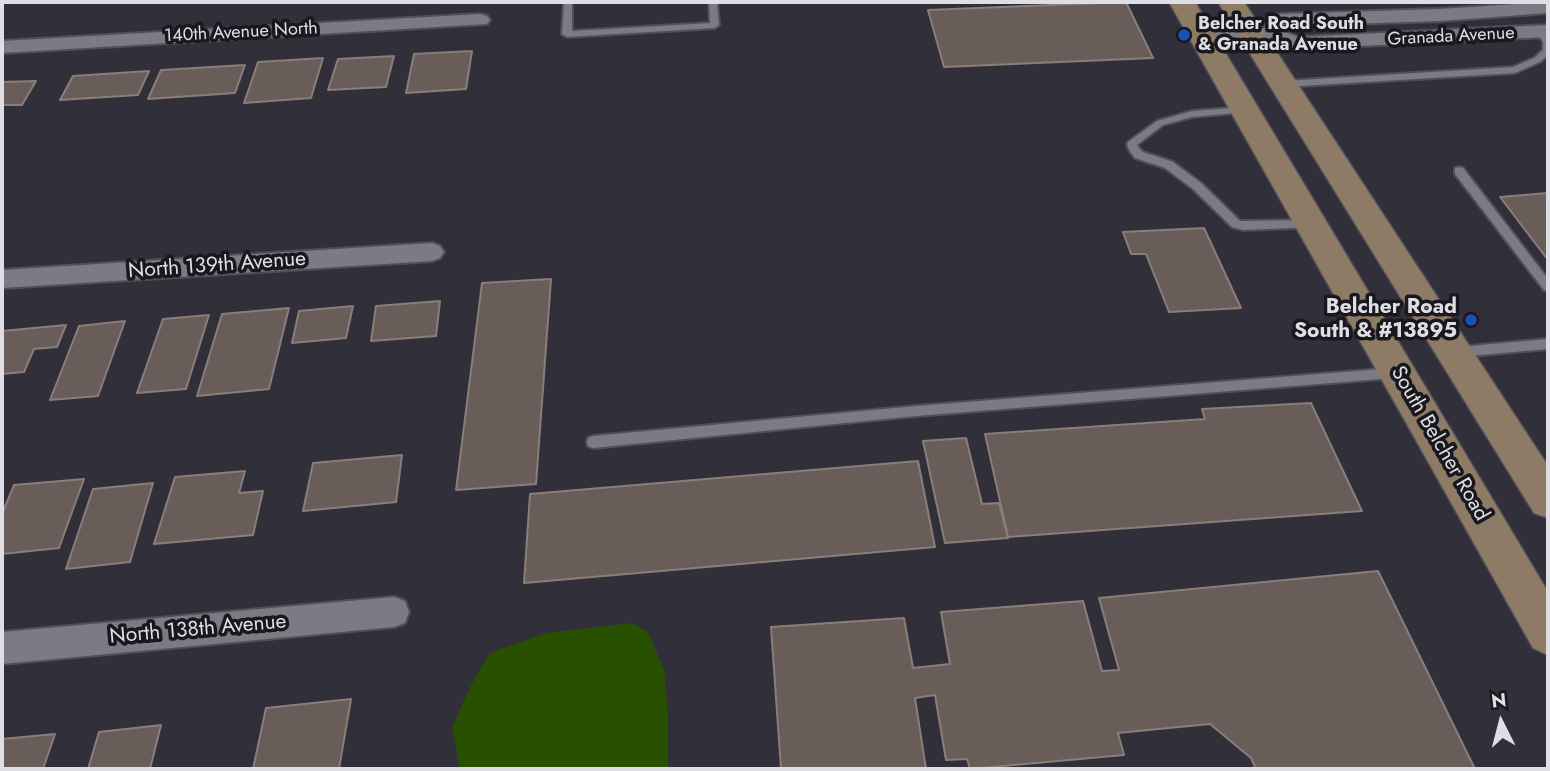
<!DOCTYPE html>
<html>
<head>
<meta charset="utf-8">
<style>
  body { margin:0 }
  #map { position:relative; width:1550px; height:771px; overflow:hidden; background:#31303a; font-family:Jost,sans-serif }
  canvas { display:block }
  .frame { position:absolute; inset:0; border:4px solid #dfdee4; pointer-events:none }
  .north { position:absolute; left:1466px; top:687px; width:70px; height:70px; -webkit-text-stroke:5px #19191d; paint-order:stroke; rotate:354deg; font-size:19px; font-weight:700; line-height:28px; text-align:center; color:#dfdee4 }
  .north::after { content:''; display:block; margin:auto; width:24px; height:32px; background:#dfdee4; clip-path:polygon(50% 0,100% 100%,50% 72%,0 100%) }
</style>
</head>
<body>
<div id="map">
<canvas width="1550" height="771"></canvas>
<div class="frame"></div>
<div class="north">N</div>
</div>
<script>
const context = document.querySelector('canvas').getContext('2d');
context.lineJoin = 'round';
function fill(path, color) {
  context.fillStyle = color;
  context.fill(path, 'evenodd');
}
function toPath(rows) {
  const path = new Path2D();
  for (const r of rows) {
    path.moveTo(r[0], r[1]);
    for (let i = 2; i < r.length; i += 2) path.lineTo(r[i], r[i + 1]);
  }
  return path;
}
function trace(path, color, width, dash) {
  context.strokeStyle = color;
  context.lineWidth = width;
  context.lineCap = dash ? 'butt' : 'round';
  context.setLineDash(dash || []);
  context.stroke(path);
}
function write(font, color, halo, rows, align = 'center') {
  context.font = font + ' Jost,sans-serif';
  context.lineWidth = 7;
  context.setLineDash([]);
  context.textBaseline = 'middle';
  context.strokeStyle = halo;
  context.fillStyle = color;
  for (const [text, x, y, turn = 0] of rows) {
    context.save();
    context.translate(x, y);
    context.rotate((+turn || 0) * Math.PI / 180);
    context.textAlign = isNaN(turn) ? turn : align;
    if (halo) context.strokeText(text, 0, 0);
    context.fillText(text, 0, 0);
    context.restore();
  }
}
fill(toPath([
  [632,623,648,632,664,670,668,714,668,769,460,769,452,728,469,689,490,653,546,633]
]), '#295000');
const building = toPath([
  [1126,2,1153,58,944,67,928,10,1126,2],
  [472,51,466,89,406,93,414,54,472,51],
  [394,56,386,87,328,90,338,59,394,56],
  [323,58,311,98,244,103,258,62,323,58],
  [245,65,235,93,148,99,161,70,245,65],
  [149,71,138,95,60,100,73,76,149,71],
  [36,81,22,105,2,105,2,82,36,81],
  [1548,193,1548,260,1500,197,1548,193],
  [1204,228,1241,308,1169,312,1146,254,1131,254,1123,232,1204,228],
  [551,279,536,484,456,490,482,283,551,279],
  [440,301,436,336,371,341,376,306,440,301],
  [353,306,346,338,292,343,299,311,353,306],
  [289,308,269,389,197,396,222,314,289,308],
  [209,315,186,389,137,393,163,319,209,315],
  [125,321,98,396,50,400,79,326,125,321],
  [66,325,57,347,34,349,24,372,2,374,2,331,66,325],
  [1311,403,1362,511,1008,537,985,434,1205,419,1202,409,1311,403],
  [966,438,982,504,999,503,1008,538,945,543,923,441,966,438],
  [402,455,396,502,303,511,313,463,402,455],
  [918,461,935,547,524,583,530,494,918,461],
  [245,471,239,493,263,491,253,535,154,544,175,477,245,471],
  [84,479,59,548,2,554,2,514,14,485,84,479],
  [153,483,130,562,66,569,93,489,153,483],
  [1378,571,1475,769,1256,769,1251,758,1210,724,1118,733,1124,755,970,769,967,759,946,760,935,695,915,698,926,769,781,769,771,627,904,618,913,668,950,664,941,612,1083,601,1102,671,1119,670,1099,598,1378,571],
  [351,699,339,769,253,769,266,708,351,699],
  [161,725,150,769,88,769,99,732,161,725],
  [55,734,43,769,2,769,2,739,55,734]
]);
fill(building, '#695d5a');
trace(building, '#8a7d7a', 2);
const service = toPath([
  [564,2,572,2,572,31,710,23,709,2,717,2,719,25,715,28,567,37,562,34,564,2],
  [1542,29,1545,30,1548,35,1548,55,1540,62,1515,73,1284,87,1279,84,1284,81,1513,67,1534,58,1543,50,1543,42,1537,32,1542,29],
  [1244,107,1249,110,1247,112,1192,117,1163,125,1137,145,1139,148,1143,152,1173,162,1201,183,1240,221,1312,220,1317,224,1316,227,1243,230,1232,227,1193,189,1165,168,1135,158,1129,150,1127,144,1128,142,1157,121,1192,111,1244,107],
  [1459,167,1463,168,1548,279,1548,291,1544,290,1455,174,1455,168,1459,167],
  [1548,339,1548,349,1458,357,1454,355,1452,352,1454,349,1458,347,1548,339],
  [1394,368,1398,369,1400,373,1398,377,1394,378,916,416,593,448,588,446,587,442,588,438,593,436,916,406,1394,368]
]);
const minor = toPath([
  [1548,2,1548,13,1440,21,1285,26,1282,31,1298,37,1548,25,1548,37,1296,49,1269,40,1205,45,1198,43,1195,39,1198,35,1205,33,1264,28,1271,16,1278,14,1440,9,1548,2],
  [480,14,487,16,490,20,487,24,2,53,2,41,480,14],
  [432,243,440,246,444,252,440,258,432,261,2,288,2,270,432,243],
  [394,597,405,601,409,612,405,623,394,627,2,664,2,632,394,597]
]);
const secondary = toPath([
  [1169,2,1195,2,1548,592,1548,655,1533,648,1169,2],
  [1218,2,1244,2,1548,466,1548,518,1534,513,1218,2]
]);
trace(service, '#504f58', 4);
trace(minor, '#504f58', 4);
trace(secondary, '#504f58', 3);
fill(service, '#7b7a85');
fill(minor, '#7b7a85');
fill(secondary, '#8e7b66');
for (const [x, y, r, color] of [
  [1184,35,7,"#1a4fb4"],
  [1471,320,7,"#1a4fb4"]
]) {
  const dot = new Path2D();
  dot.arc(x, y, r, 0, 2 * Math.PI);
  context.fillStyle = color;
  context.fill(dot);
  trace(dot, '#19191d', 2.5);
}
write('bold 18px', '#dfdee4', '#19191d', [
  ["Belcher Road South",1198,25],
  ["& Granada Avenue",1198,46]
], 'left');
write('18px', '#dfdee4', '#19191d', [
  ["140th Avenue North",241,33,-3],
  ["Granada Avenue",1451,37,-3]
]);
write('21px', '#dfdee4', '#19191d', [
  ["North 139th Avenue",217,266,-4],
  ["South Belcher Road",1439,444,60],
  ["North 138th Avenue",198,630,-5]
]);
write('bold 21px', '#dfdee4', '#19191d', [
  ["Belcher Road",1457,308],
  ["South & #13895",1457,332]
], 'right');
</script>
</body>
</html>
